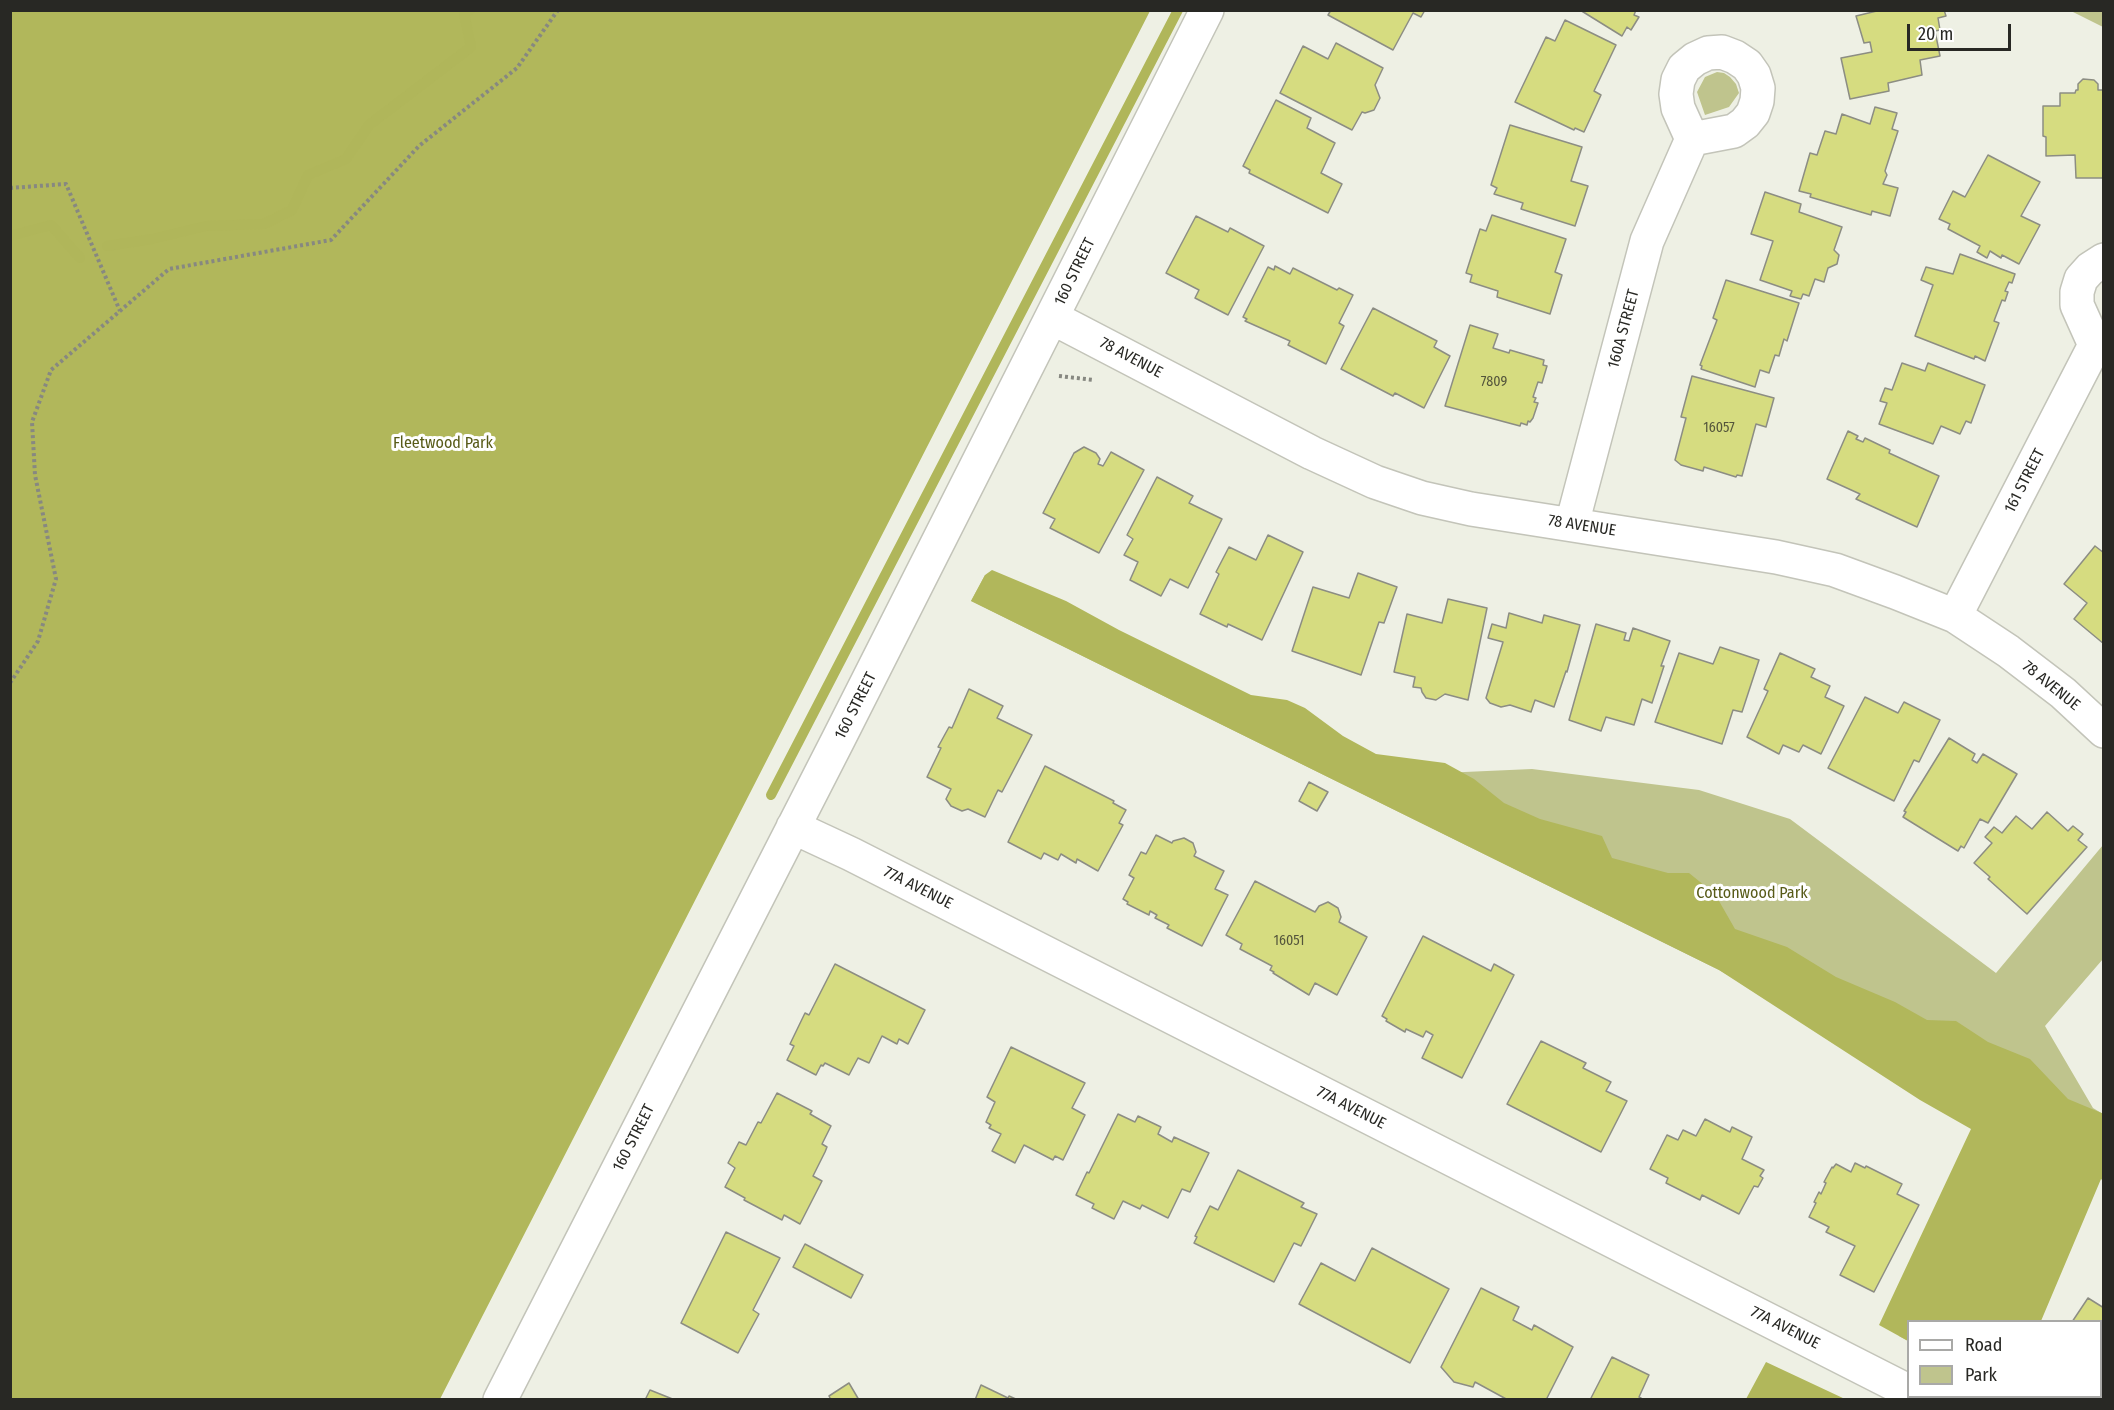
<!DOCTYPE html>
<html>
<head>
<meta charset="utf-8">
<style>
  body { margin:0 }
  #map { position:relative; width:2114px; height:1410px; overflow:hidden; background:#eef0e4; font-family:"Fira Sans Condensed",sans-serif }
  canvas { display:block }
  .frame { position:absolute; inset:0; border:12px solid #282824; pointer-events:none }
  .legend { position:absolute; left:1907px; top:1320px; width:195px; height:78px; box-sizing:border-box; background:#fff; border:2px solid #a9a9a7; margin:0; padding:8px 10px; list-style:none; font-size:18px; color:#282824 }
  .legend li { display:flex; align-items:center; gap:12px; height:30px }
  .legend b { width:30px; border:2px solid #a9a9a7 }
  .scale { position:absolute; left:1907px; top:24px; width:104px; height:27px; box-sizing:border-box; border:3px solid #282824; border-top:0; padding-left:8px; font-size:18px; line-height:21px; white-space:nowrap; color:#282824; -webkit-text-stroke:4px #fff; paint-order:stroke }
</style>
</head>
<body>
<div id="map">
<canvas width="2114" height="1410"></canvas>
<div class="frame"></div>
<ul class="legend">
<li><b style="height:8px;background:#fff"></b>Road</li>
<li><b style="height:16px;background:#bfc48d"></b>Park</li>
</ul>
<div class="scale">20 m</div>
</div>
<script>
const context = document.querySelector('canvas').getContext('2d');
context.lineJoin = 'round';
function fill(path, color) {
  context.fillStyle = color;
  context.fill(path, 'evenodd');
}
function toPath(rows) {
  const path = new Path2D();
  for (const r of rows) {
    path.moveTo(r[0], r[1]);
    for (let i = 2; i < r.length; i += 2) path.lineTo(r[i], r[i + 1]);
  }
  return path;
}
function trace(path, color, width, dash) {
  context.strokeStyle = color;
  context.lineWidth = width;
  context.lineCap = dash ? 'butt' : 'round';
  context.setLineDash(dash || []);
  context.stroke(path);
}
function write(font, color, halo, rows, align = 'center') {
  context.font = font + ' "Fira Sans Condensed",sans-serif';
  context.lineWidth = 6;
  context.setLineDash([]);
  context.textBaseline = 'middle';
  context.strokeStyle = halo;
  context.fillStyle = color;
  for (const [text, x, y, turn = 0] of rows) {
    context.save();
    context.translate(x, y);
    context.rotate((+turn || 0) * Math.PI / 180);
    context.textAlign = isNaN(turn) ? turn : align;
    if (halo) context.strokeText(text, 0, 0);
    context.fillText(text, 0, 0);
    context.restore();
  }
}
fill(toPath([
  [2071,11,2103,11,2103,27],
  [1717,72,1724,73,1730,77,1736,84,1739,93,1729,107,1705,115,1697,92,1705,77],
  [985,575,1397,775,1532,769,1699,790,1790,819,1996,973,2103,845,2103,959,2045,1026,2093,1108,2103,1114,2103,1180,2078,1170,1908,1322,1908,1341,1899,1336,2009,1136,1719,970,971,601]
]), '#bfc48d');
fill(toPath([
  [10,11,1150,11,440,1399,11,1399],
  [992,570,1066,601,1119,630,1251,695,1287,700,1305,708,1343,736,1376,754,1445,763,1474,779,1504,803,1540,819,1602,836,1612,858,1668,873,1689,873,1715,894,1735,929,1787,947,1836,977,1895,1002,1927,1020,1956,1021,1988,1042,2030,1059,2068,1099,2104,1114,2103,1180,2101,1179,2041,1321,1908,1322,1908,1341,1879,1325,1971,1129,1920,1100,1719,970,971,601,985,575],
  [1766,1362,1845,1399,1746,1399]
]), '#b1b75b');
trace(toPath([
  [10,236,51,225,80,258],
  [107,246,152,239,206,226,264,224,292,210,308,175,346,159,369,125,471,47,464,13,470,10],
  [771,795,1178,10]
]), '#b0b65a', 10);
const building = toPath([
  [1331,10,1425,10,1421,17,1413,13,1393,50,1328,15,1331,10],
  [1580,10,1636,10,1634,15,1639,17,1631,30,1627,27,1622,36,1580,10],
  [1881,10,1944,10,1946,16,1938,18,1940,30,1935,31,1940,56,1920,60,1922,75,1888,83,1889,91,1850,99,1841,58,1872,52,1870,42,1864,43,1856,16,1881,10],
  [1565,20,1616,45,1594,91,1601,95,1584,132,1575,128,1574,130,1515,102,1546,37,1555,41,1565,20],
  [1336,43,1383,68,1375,85,1380,98,1374,110,1365,113,1362,112,1352,130,1280,93,1303,46,1328,59,1336,43],
  [2083,79,2094,80,2098,84,2098,90,2104,90,2104,178,2076,178,2075,155,2046,156,2046,137,2043,136,2043,106,2060,106,2060,93,2075,93,2076,90,2078,90,2078,84,2083,79],
  [1276,100,1311,118,1307,128,1335,143,1321,173,1342,184,1328,213,1249,173,1250,170,1243,166,1276,100],
  [1875,107,1897,113,1892,129,1898,131,1885,171,1887,175,1883,184,1898,188,1890,216,1872,211,1871,215,1810,197,1811,194,1799,191,1810,153,1817,155,1825,131,1836,134,1842,114,1870,124,1875,107],
  [1510,125,1582,147,1571,181,1588,186,1575,226,1521,209,1523,203,1494,194,1497,188,1491,185,1510,125],
  [1988,155,2040,182,2021,216,2040,225,2019,264,2002,255,2001,258,1990,251,1987,258,1977,252,1980,246,1948,229,1950,224,1939,219,1953,191,1965,197,1988,155],
  [1765,192,1801,204,1799,212,1842,227,1834,250,1839,255,1837,264,1828,268,1824,282,1815,279,1809,296,1803,294,1801,299,1790,296,1792,291,1760,280,1773,241,1751,234,1765,192],
  [1492,215,1566,239,1555,272,1562,275,1550,314,1497,297,1498,291,1470,282,1472,275,1466,273,1480,229,1486,231,1492,215],
  [1196,216,1228,232,1230,228,1264,246,1228,315,1195,298,1199,290,1166,273,1196,216],
  [1960,254,2015,274,2012,283,2009,282,2005,291,2008,292,2005,301,2002,300,1994,321,1999,323,1985,361,1975,356,1974,359,1915,336,1933,285,1921,280,1926,267,1953,274,1960,254],
  [1275,266,1290,274,1293,268,1337,290,1339,288,1353,295,1339,323,1344,326,1326,364,1288,345,1290,341,1245,321,1247,319,1243,317,1268,267,1274,270,1275,266],
  [1726,280,1799,303,1787,341,1784,339,1779,356,1775,355,1769,373,1760,370,1755,387,1701,369,1702,366,1700,365,1717,320,1713,318,1726,280],
  [1373,308,1437,341,1434,347,1450,356,1424,408,1395,393,1393,396,1341,369,1373,308],
  [1470,325,1498,334,1493,348,1509,353,1510,350,1544,360,1543,365,1547,366,1542,383,1538,382,1533,397,1536,398,1534,402,1538,403,1533,418,1530,422,1528,421,1527,425,1521,423,1520,426,1445,406,1470,325],
  [1902,363,1925,371,1928,363,1985,385,1971,423,1966,421,1960,434,1941,426,1933,444,1879,424,1887,403,1880,401,1885,388,1892,390,1902,363],
  [1692,376,1774,398,1766,427,1756,424,1742,476,1737,475,1736,477,1704,467,1703,471,1681,465,1675,460,1686,418,1681,417,1692,376],
  [1848,431,1858,436,1856,439,1863,442,1865,438,1890,450,1889,453,1939,476,1917,527,1856,499,1860,494,1827,479,1848,431],
  [1084,447,1096,453,1100,459,1098,464,1103,466,1111,452,1144,470,1099,553,1050,528,1055,519,1043,513,1074,453,1084,447],
  [1157,477,1193,496,1189,503,1222,519,1188,588,1170,579,1161,596,1130,580,1138,562,1124,555,1133,539,1127,535,1157,477],
  [1268,535,1303,552,1262,640,1228,624,1227,627,1200,614,1219,574,1216,572,1229,547,1256,560,1268,535],
  [2095,546,2104,553,2104,644,2074,619,2087,603,2064,584,2095,546],
  [1358,573,1397,587,1384,623,1379,622,1361,675,1292,651,1313,587,1349,598,1358,573],
  [1448,599,1487,608,1468,700,1445,694,1436,700,1426,698,1422,692,1421,688,1413,687,1415,677,1394,672,1407,614,1442,623,1448,599],
  [1509,613,1542,623,1544,615,1580,625,1567,672,1566,671,1554,707,1535,700,1531,712,1510,705,1501,707,1490,703,1486,698,1503,642,1488,638,1492,624,1506,628,1509,613],
  [1596,624,1626,633,1624,640,1629,641,1633,628,1670,641,1661,666,1664,666,1652,703,1642,699,1634,725,1606,717,1601,731,1569,720,1596,624],
  [1720,647,1759,660,1742,712,1733,710,1722,744,1655,722,1679,653,1713,664,1720,647],
  [1780,653,1815,669,1811,677,1830,686,1825,697,1844,706,1821,754,1803,745,1799,752,1783,745,1779,754,1747,737,1768,691,1764,689,1780,653],
  [969,689,1003,706,997,718,1032,735,1002,792,998,790,985,817,968,809,962,811,951,806,946,799,951,789,927,777,941,748,938,747,949,727,952,728,969,689],
  [1865,697,1898,713,1904,702,1940,720,1919,762,1914,760,1894,801,1828,768,1865,697],
  [1949,738,1975,754,1972,760,1977,763,1983,754,2017,774,1988,823,1980,819,1964,848,1961,846,1958,851,1903,817,1906,812,1904,811,1949,738],
  [1045,766,1114,801,1113,803,1126,810,1119,823,1123,825,1098,871,1077,859,1076,863,1061,854,1058,860,1044,853,1041,859,1008,842,1045,766],
  [1309,782,1328,792,1317,811,1299,801,1309,782],
  [2047,812,2068,831,2073,826,2083,834,2078,840,2087,847,2027,914,1988,879,1990,877,1974,863,1992,843,1985,837,1994,827,2002,833,2016,816,2032,829,2047,812],
  [1156,835,1172,843,1173,841,1184,838,1193,843,1196,852,1194,856,1224,871,1215,889,1228,895,1202,946,1167,928,1169,925,1155,918,1157,915,1150,911,1149,915,1127,904,1128,902,1123,899,1134,878,1129,875,1141,852,1146,854,1156,835],
  [1255,881,1315,912,1319,906,1328,902,1338,908,1341,917,1339,922,1367,937,1337,995,1315,983,1309,995,1273,973,1274,972,1270,970,1272,966,1240,949,1242,944,1226,935,1255,881],
  [1423,936,1491,971,1494,964,1514,975,1462,1078,1422,1058,1433,1035,1426,1031,1423,1037,1406,1029,1405,1032,1386,1021,1387,1019,1382,1016,1423,936],
  [835,964,925,1010,908,1044,899,1039,897,1044,882,1036,869,1063,858,1058,849,1075,825,1063,823,1066,821,1065,816,1075,787,1060,794,1046,790,1044,805,1013,809,1015,835,964],
  [1541,1041,1586,1063,1583,1068,1611,1082,1606,1091,1627,1101,1601,1152,1507,1104,1541,1041],
  [1011,1047,1085,1083,1072,1108,1085,1115,1063,1160,1055,1156,1053,1160,1024,1145,1015,1163,992,1151,1001,1134,989,1128,991,1125,986,1122,995,1102,987,1097,1011,1047],
  [777,1093,812,1111,810,1114,831,1126,822,1144,827,1147,825,1152,813,1176,822,1181,800,1224,784,1215,782,1220,744,1200,745,1198,725,1187,735,1168,728,1163,739,1142,746,1145,758,1122,761,1123,777,1093],
  [1118,1114,1135,1122,1138,1116,1161,1127,1158,1134,1172,1142,1174,1137,1209,1153,1190,1192,1182,1189,1168,1218,1142,1205,1140,1209,1123,1201,1114,1219,1092,1208,1094,1204,1076,1195,1087,1172,1089,1173,1118,1114],
  [1705,1119,1730,1132,1732,1127,1752,1137,1742,1159,1764,1170,1760,1176,1763,1178,1758,1187,1754,1186,1739,1214,1702,1195,1700,1200,1666,1183,1668,1178,1650,1169,1667,1135,1678,1140,1683,1130,1696,1136,1705,1119],
  [1855,1163,1865,1168,1866,1166,1902,1184,1897,1194,1919,1205,1874,1292,1840,1275,1855,1246,1826,1232,1829,1227,1809,1217,1816,1203,1814,1202,1819,1192,1821,1194,1826,1183,1824,1182,1832,1167,1833,1168,1836,1164,1851,1172,1855,1163],
  [1238,1170,1304,1203,1301,1207,1317,1214,1301,1246,1294,1243,1274,1282,1194,1243,1197,1237,1195,1236,1210,1206,1218,1210,1238,1170],
  [726,1232,780,1258,753,1310,759,1314,738,1353,681,1323,726,1232],
  [805,1244,863,1275,851,1298,793,1267,805,1244],
  [1372,1248,1449,1289,1410,1363,1299,1304,1321,1263,1355,1281,1372,1248],
  [1481,1288,1519,1307,1513,1320,1532,1330,1534,1325,1573,1347,1546,1400,1508,1400,1475,1382,1473,1387,1454,1382,1441,1367,1481,1288],
  [2088,1298,2104,1308,2104,1400,2098,1400,2093,1396,2100,1396,2100,1322,2072,1322,2088,1298],
  [1612,1357,1649,1375,1639,1397,1644,1400,1590,1400,1612,1357],
  [849,1383,859,1400,831,1400,829,1396,849,1383],
  [981,1385,1008,1398,1009,1396,1018,1400,975,1400,981,1385],
  [650,1390,675,1400,645,1400,650,1390]
]);
fill(building, '#d6dc80');
trace(building, '#8c8d83', 1.5);
const minor = toPath([
  [1053,318,1312,453,1375,482,1422,498,1471,509,1776,557,1835,570,1895,592,1955,616,2008,651,2063,693,2104,731],
  [2095,345,2077,305,2077,292,2081,279,2090,269,2104,260],
  [1572,524,1647,241,1692,139,1678,108,1676,94,1678,80,1684,68,1695,59,1708,53,1722,52,1735,57,1747,65,1754,75,1758,88,1757,101,1753,113,1745,123,1734,131,1692,139],
  [1955,616,2095,345],
  [793,827,851,854,1908,1391],
  [500,1400,838,740,1207,10]
]);
trace(minor, '#c3c4b9', 36);
trace(toPath([
  [10,188,66,184,120,311],
  [1059,376,1094,380],
  [10,683,38,641,56,579,35,475,32,422,51,370,169,269,331,240,419,146,517,68,558,10]
]), '#878881', 4, [3, 3]);
trace(minor, '#fff', 33);
write('14px', '#54553b', null, [
  ["7809",1494,382],
  ["16057",1719,428],
  ["16051",1289,941]
]);
write('16px', '#282824', '#fff', [
  ["160 STREET",1075,272,-64],
  ["160A STREET",1624,329,-75],
  ["78 AVENUE",1131,358,28],
  ["161 STREET",2025,481,-63],
  ["78 AVENUE",1582,526,9],
  ["78 AVENUE",2051,686,39],
  ["160 STREET",856,706,-63],
  ["77A AVENUE",918,888,27],
  ["77A AVENUE",1351,1108,27],
  ["160 STREET",634,1138,-63],
  ["77A AVENUE",1785,1328,27]
]);
write('16px', '#585b18', '#fff', [
  ["Fleetwood Park",443,444],
  ["Cottonwood Park",1752,894]
]);
</script>
</body>
</html>
